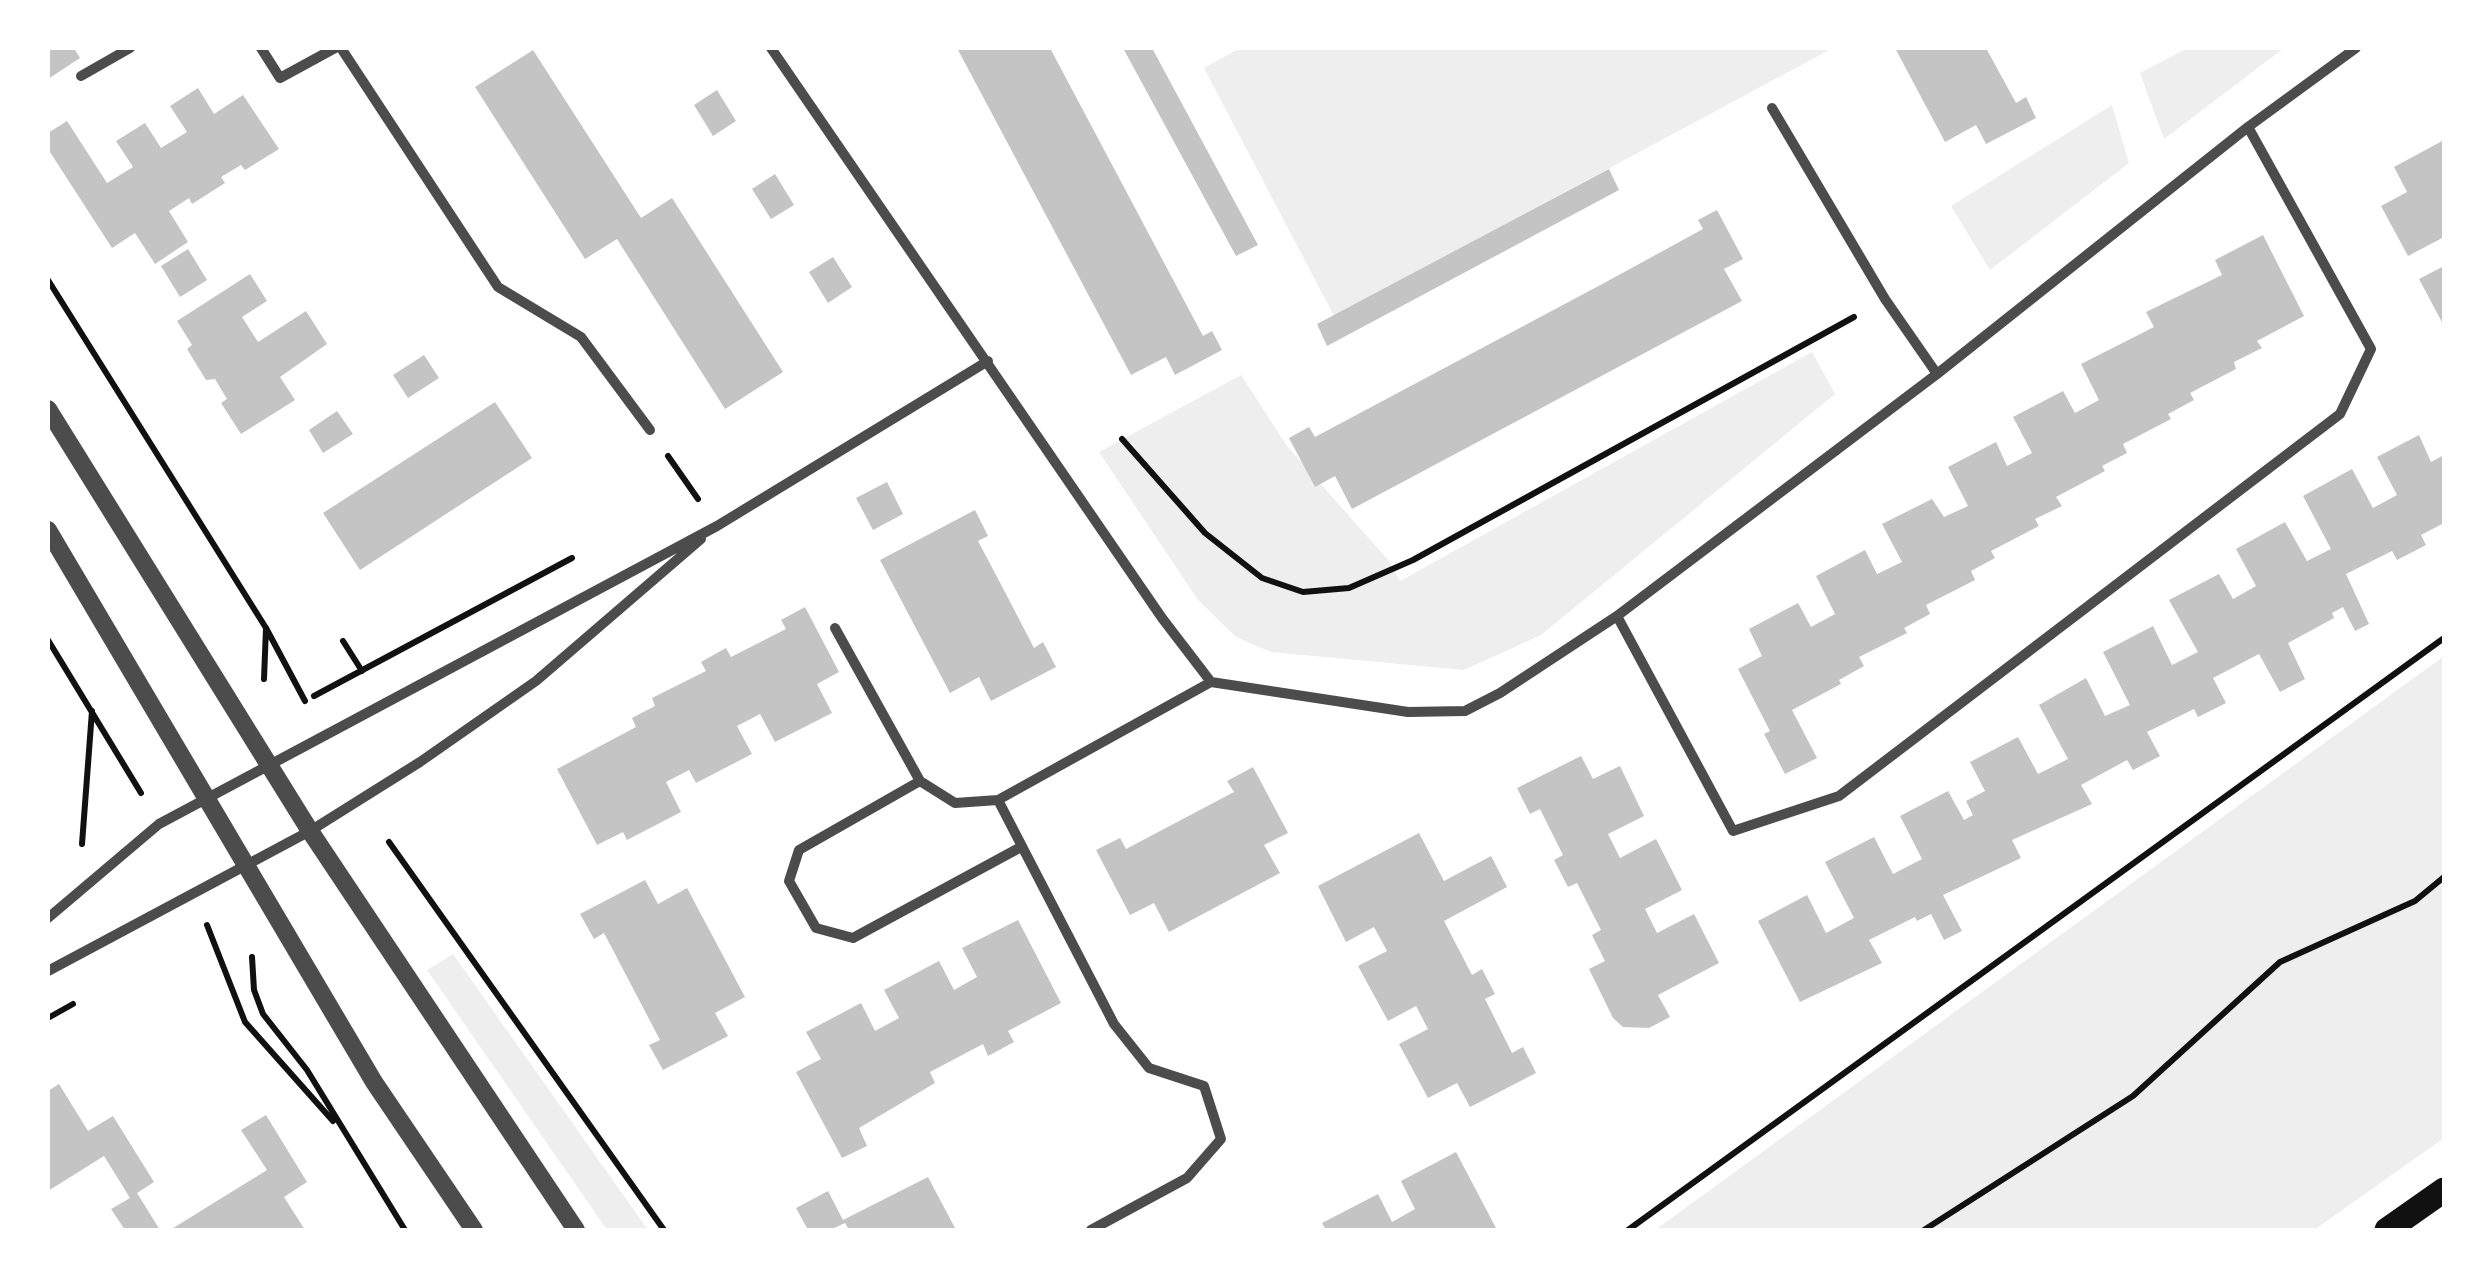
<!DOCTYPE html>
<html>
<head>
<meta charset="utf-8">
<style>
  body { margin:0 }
  #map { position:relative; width:2492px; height:1278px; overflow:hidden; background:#fff; font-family:"Golos Text",sans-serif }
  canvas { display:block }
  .frame { position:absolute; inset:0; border:50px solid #fff; pointer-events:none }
</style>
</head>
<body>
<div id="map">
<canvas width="2492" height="1278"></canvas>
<div class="frame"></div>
</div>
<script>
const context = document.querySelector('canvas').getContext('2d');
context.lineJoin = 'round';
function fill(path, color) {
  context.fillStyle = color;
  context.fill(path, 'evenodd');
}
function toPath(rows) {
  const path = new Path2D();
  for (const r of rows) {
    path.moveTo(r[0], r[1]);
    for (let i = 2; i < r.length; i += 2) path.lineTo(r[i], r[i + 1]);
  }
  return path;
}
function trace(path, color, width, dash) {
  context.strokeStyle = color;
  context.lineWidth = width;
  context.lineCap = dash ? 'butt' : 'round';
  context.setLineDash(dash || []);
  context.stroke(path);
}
fill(toPath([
  [1240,48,1833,48,1334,316,1204,68],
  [2188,48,2284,48,2164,139,2140,73],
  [2112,105,2129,163,1990,270,1951,206],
  [1812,352,1835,394,1541,635,1464,670,1271,652,1236,637,1198,600,1099,452,1241,375,1287,446,1389,561,1400,581],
  [2444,656,2444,1138,2314,1230,1655,1230],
  [453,954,648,1230,607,1230,427,970]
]), '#eee');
fill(toPath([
  [48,48,74,48,80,58,48,79],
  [957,48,1050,48,1203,336,1212,331,1222,350,1175,375,1166,357,1131,375],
  [1123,48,1152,48,1258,245,1236,256],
  [1895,48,1986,48,2016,103,2026,97,2036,118,1986,144,1976,125,1945,142],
  [533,50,641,218,672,198,783,372,725,409,617,239,585,259,475,87],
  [198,88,214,114,243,95,279,149,245,170,241,165,221,177,225,183,192,204,189,198,169,211,188,242,155,264,135,233,112,248,48,149,48,133,67,121,107,183,133,167,116,141,145,123,161,148,187,132,170,106],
  [717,90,736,121,713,136,694,105],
  [2444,140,2444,237,2408,256,2381,206,2407,192,2394,167],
  [1609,169,1619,190,1327,346,1317,324],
  [775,174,794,205,771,219,752,189],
  [1717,210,1743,259,1724,269,1742,301,1352,509,1335,476,1315,487,1289,438,1309,427,1315,437,1606,282,1703,229,1698,220],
  [2263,235,2304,316,2257,341,2262,348,2234,362,2236,369,2190,393,2194,400,2168,414,2171,419,2123,444,2127,453,2102,466,2105,471,2056,497,2062,506,2035,519,2039,526,1991,551,1995,558,1971,571,1975,580,1926,605,1930,614,1904,628,1907,633,1859,657,1864,666,1839,680,1841,684,1792,710,1817,758,1785,774,1764,734,1770,731,1738,669,1762,656,1749,629,1798,603,1811,627,1835,614,1816,576,1865,550,1877,574,1902,562,1882,524,1932,499,1944,517,1968,506,1948,467,1996,442,2007,466,2032,453,2013,417,2063,391,2075,413,2099,400,2081,364,2154,327,2146,312,2222,275,2215,260],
  [188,249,207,280,180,297,161,266],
  [833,257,852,287,828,303,809,272],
  [2444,266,2444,326,2419,279],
  [250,274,267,301,242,317,258,342,306,311,327,344,280,377,295,400,241,434,221,403,227,399,215,379,206,380,187,349,192,345,177,321],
  [424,355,439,378,408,398,393,375],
  [495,402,532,458,360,570,323,513],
  [337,411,353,434,323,453,309,430],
  [2419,435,2431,462,2444,455,2444,523,2421,535,2426,545,2397,560,2392,551,2346,574,2369,624,2355,631,2343,607,2332,613,2334,618,2288,643,2305,679,2280,692,2259,654,2213,678,2226,703,2198,717,2194,709,2147,732,2160,756,2133,770,2127,760,2081,785,2092,804,2012,840,2021,858,1943,895,1962,931,1944,940,1931,914,1917,921,1915,917,1869,940,1882,963,1800,1002,1758,921,1807,895,1826,933,1854,918,1825,862,1874,837,1893,874,1922,859,1900,816,1948,791,1964,820,1973,815,1966,801,1985,791,1970,762,2018,737,2038,774,2068,759,2039,705,2086,678,2105,716,2130,705,2103,652,2153,626,2172,665,2198,652,2169,600,2219,574,2233,599,2256,586,2236,549,2285,522,2307,561,2331,549,2303,496,2352,469,2373,508,2397,495,2377,457],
  [887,482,903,514,873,530,856,498],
  [975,510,988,536,978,541,1006,594,1034,648,1043,642,1056,667,991,701,979,677,950,693,880,560],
  [805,607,839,672,817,684,832,713,775,742,760,714,737,726,752,754,696,783,689,770,666,782,681,812,627,840,623,832,597,845,557,769,636,727,632,718,655,706,652,698,706,671,701,662,726,648,731,657,786,629,781,620],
  [1581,756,1593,779,1620,766,1644,816,1608,834,1620,858,1656,839,1682,890,1645,909,1657,933,1694,914,1719,963,1658,995,1670,1017,1649,1028,1623,1027,1613,1018,1589,969,1605,961,1592,935,1601,930,1577,883,1568,887,1554,860,1563,855,1540,809,1530,814,1517,788],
  [1253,767,1288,833,1264,845,1280,873,1169,932,1154,903,1130,915,1096,850,1120,838,1126,849,1234,792,1227,781],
  [1419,833,1444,881,1491,856,1507,887,1444,921,1472,975,1482,969,1495,994,1485,999,1512,1053,1523,1047,1536,1073,1470,1107,1457,1083,1428,1098,1399,1044,1428,1029,1416,1006,1388,1021,1358,966,1387,951,1374,927,1346,942,1318,886],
  [645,880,658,904,687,888,745,997,715,1013,728,1036,663,1070,649,1045,660,1040,604,933,594,939,580,914],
  [1018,920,1061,1003,1008,1031,1014,1042,988,1056,983,1044,930,1072,935,1083,859,1128,867,1146,842,1158,796,1072,821,1059,806,1032,861,1003,875,1031,899,1018,884,990,939,961,954,990,977,977,962,948],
  [59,1084,88,1131,113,1116,154,1182,137,1193,160,1230,125,1230,111,1209,130,1198,104,1156,48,1191,48,1091],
  [266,1115,307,1182,284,1197,305,1230,170,1230,267,1170,241,1130],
  [1456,1152,1497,1230,1326,1230,1322,1223,1378,1194,1392,1222,1415,1209,1401,1181],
  [928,1177,956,1230,849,1230,845,1223,830,1230,808,1230,796,1208,828,1191,843,1220]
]), '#c4c4c4');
trace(toPath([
  [48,280,266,628,305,701],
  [1122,439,1205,533,1262,578,1303,592,1349,588,1413,560,1854,317],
  [668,456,698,499],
  [48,640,141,793],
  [343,641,362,671],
  [264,679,266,628],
  [314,696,572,558],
  [389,842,664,1230],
  [82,844,92,711],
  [207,925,245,1022,333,1121],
  [252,957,254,990,263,1014,307,1070,405,1230],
  [48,1018,73,1004],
  [1628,1230,2444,638],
  [1924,1230,2133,1096,2280,962,2415,901,2444,877]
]), '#111', 6);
trace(toPath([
  [261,48,280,78,335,48],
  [341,48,498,287,581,337,650,430],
  [771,48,1162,618,1211,682,1408,712,1465,711,1500,693,1617,616,1937,374,2248,127,2356,48],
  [81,76,130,48],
  [1772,108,1885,299,1937,374],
  [1617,616,1733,831,1839,796,2340,414,2371,349,2248,127],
  [835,628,920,781,955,803,998,800,1211,682],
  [920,781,799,850,789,881,816,928,853,938,1021,847],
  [998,800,1114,1024,1149,1068,1204,1086,1221,1139,1187,1178,1091,1230],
  [48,918,159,824,717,526,988,361],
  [48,971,310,831,420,762,536,681,701,539]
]), '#4c4c4c', 10);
trace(toPath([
  [48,409,310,831,576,1230],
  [48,530,374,1082,474,1230]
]), '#4c4c4c', 18);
trace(toPath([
  [2387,1230,2444,1190]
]), '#111', 25);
</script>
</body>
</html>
